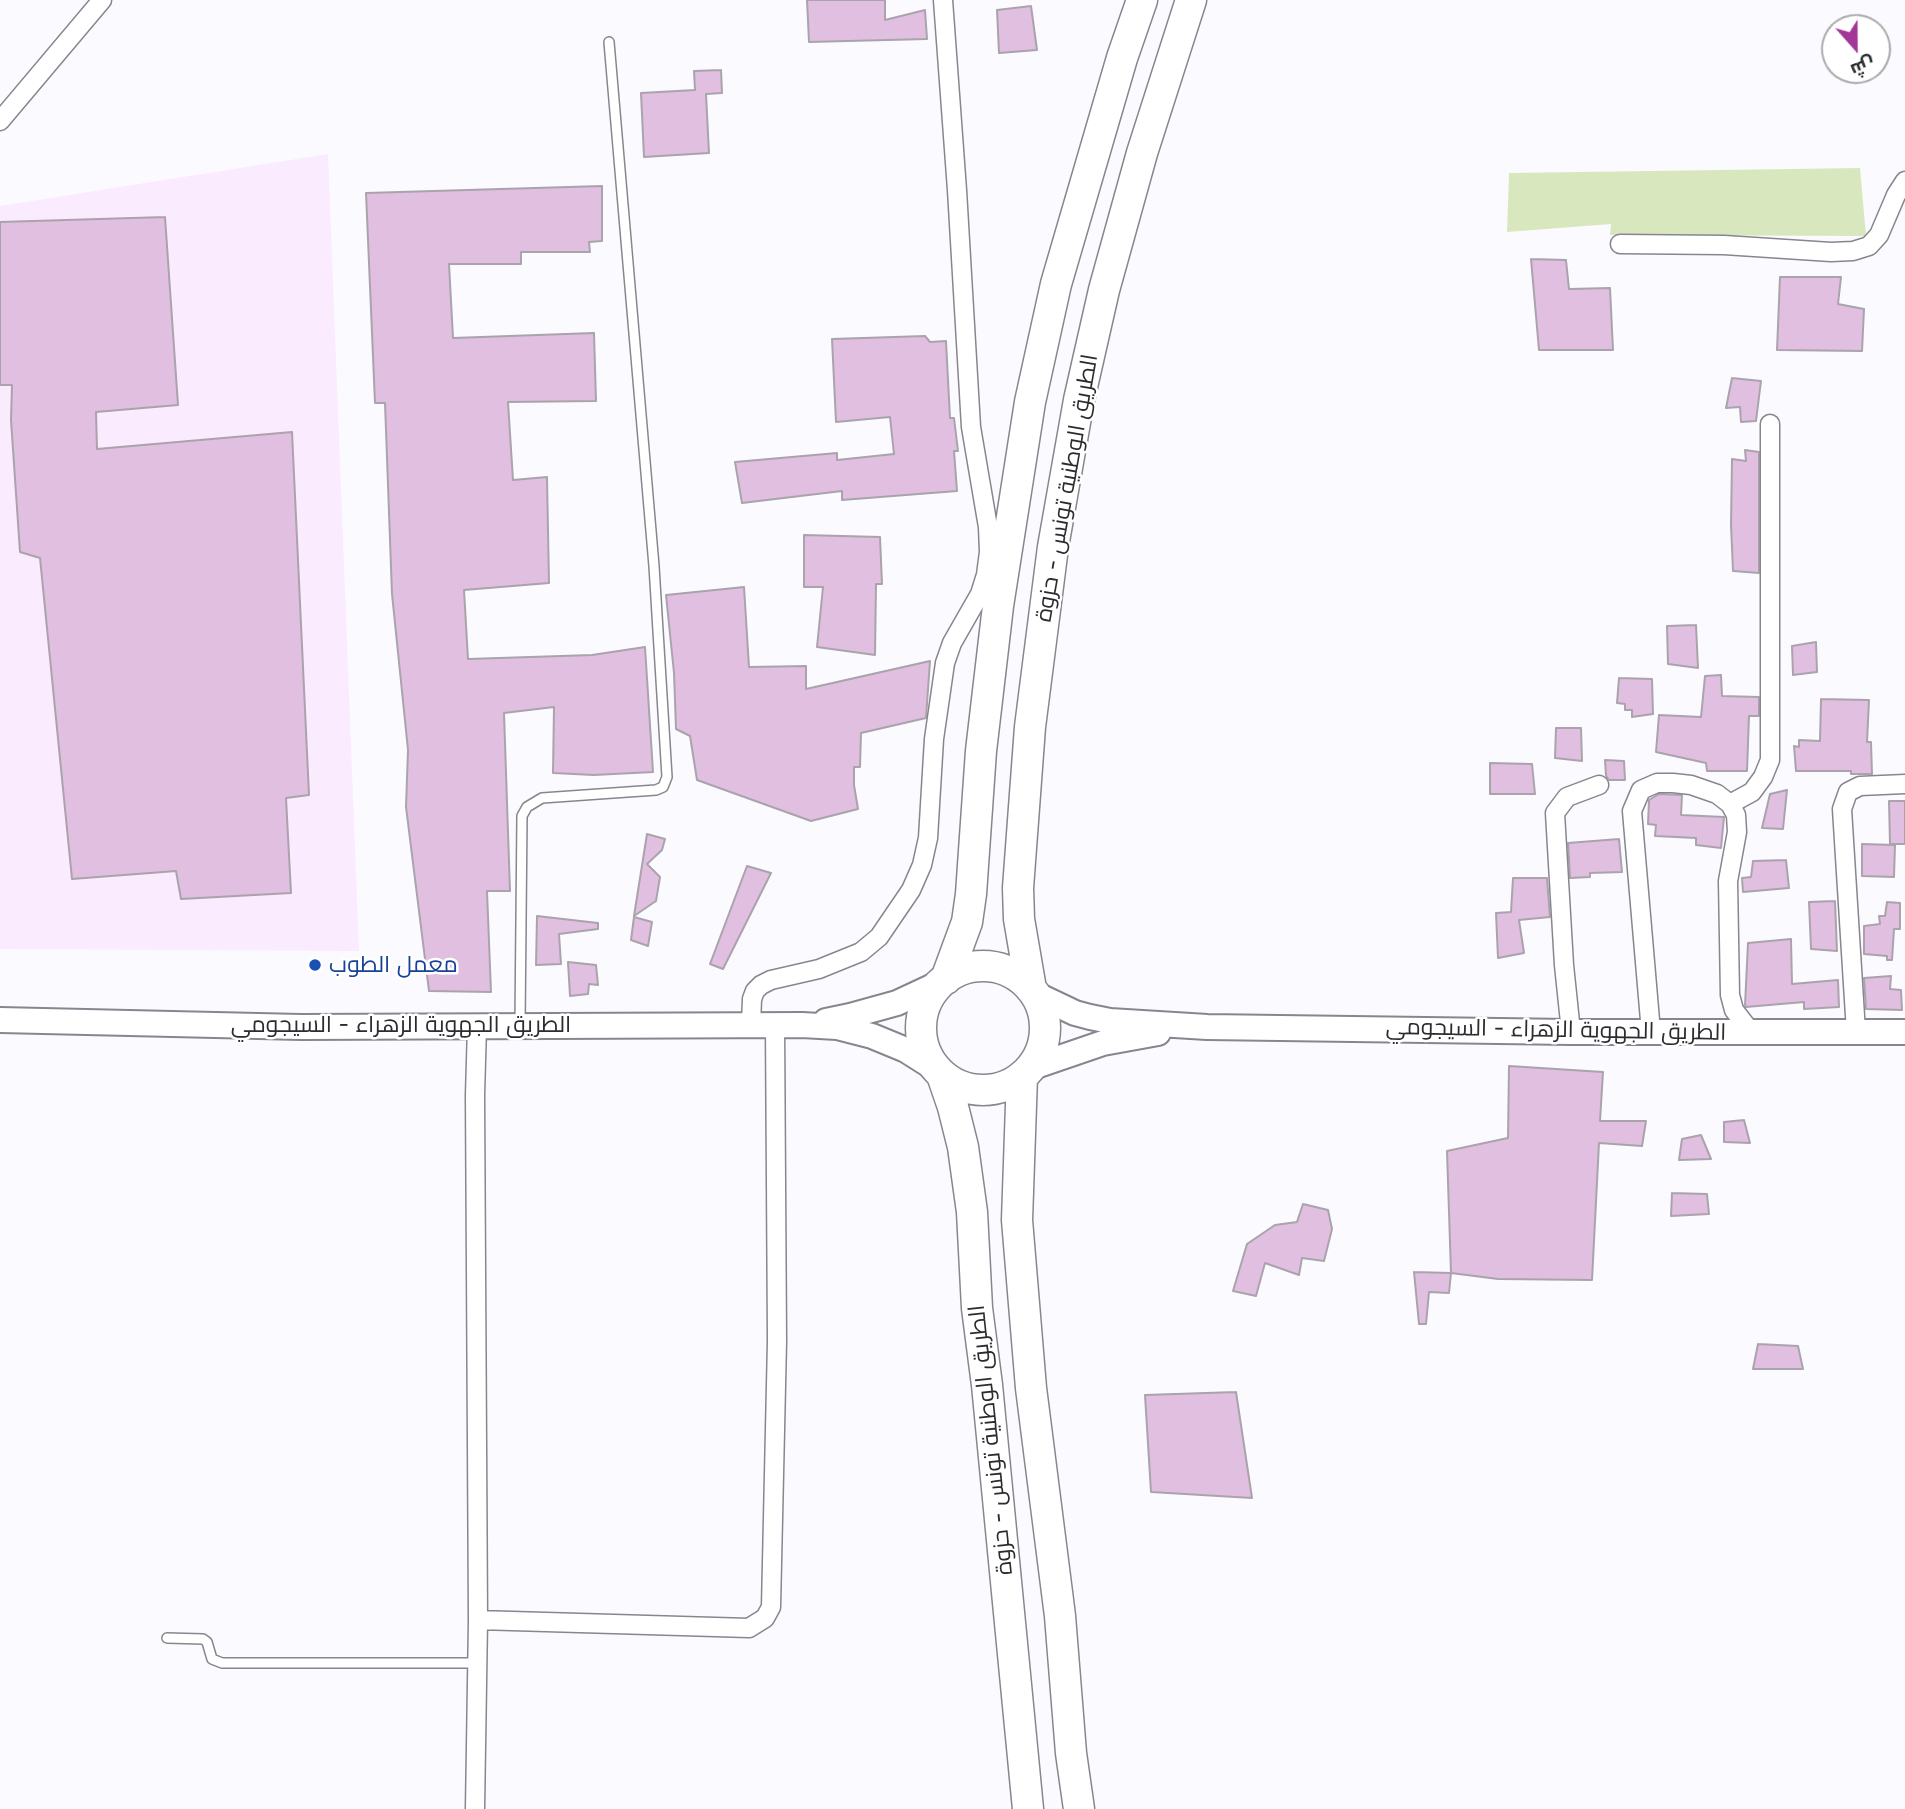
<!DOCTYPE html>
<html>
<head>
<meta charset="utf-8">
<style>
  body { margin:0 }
  #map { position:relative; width:1905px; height:1809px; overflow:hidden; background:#fbfbff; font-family:Inter,Cairo,sans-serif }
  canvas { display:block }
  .north { position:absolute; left:1821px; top:14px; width:70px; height:70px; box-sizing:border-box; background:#fff; border:2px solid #ababac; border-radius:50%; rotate:159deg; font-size:19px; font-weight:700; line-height:28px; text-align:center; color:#2c2c30 }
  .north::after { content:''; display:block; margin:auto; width:24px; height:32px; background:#a33798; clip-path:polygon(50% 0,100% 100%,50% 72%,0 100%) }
</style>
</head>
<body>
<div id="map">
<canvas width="1905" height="1809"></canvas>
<div class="north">ش</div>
</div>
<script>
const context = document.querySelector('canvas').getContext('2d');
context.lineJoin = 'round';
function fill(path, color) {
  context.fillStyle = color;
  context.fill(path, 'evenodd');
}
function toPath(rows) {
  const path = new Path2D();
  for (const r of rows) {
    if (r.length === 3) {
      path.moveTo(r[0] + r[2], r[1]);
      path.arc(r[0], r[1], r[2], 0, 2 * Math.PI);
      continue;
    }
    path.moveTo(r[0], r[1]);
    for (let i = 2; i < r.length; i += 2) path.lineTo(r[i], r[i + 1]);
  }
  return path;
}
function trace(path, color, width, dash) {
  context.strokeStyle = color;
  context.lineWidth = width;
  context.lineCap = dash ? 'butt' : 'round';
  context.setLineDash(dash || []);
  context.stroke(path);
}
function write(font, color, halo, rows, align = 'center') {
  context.font = font + ' Inter,Cairo,sans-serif';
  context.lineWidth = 5;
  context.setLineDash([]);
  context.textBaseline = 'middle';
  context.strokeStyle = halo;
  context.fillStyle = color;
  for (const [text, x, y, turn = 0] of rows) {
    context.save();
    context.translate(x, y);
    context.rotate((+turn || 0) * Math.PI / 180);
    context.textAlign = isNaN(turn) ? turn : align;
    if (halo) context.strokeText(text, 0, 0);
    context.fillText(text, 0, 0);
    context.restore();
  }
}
fill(toPath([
  [328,154,359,951,0,949,0,206]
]), '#faebff');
fill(toPath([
  [1860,168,1866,236,1610,235,1611,224,1507,232,1509,173]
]), '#d9e7bf');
const building = toPath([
  [807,0,885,0,885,20,925,10,927,39,809,42,807,0],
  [1031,6,1037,50,999,53,997,10,1031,6],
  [721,70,722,93,706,94,709,153,644,157,641,93,695,90,694,71,721,70],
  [602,186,602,241,589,242,590,252,521,252,521,264,449,264,453,338,594,333,596,401,508,402,513,480,547,477,549,583,464,590,468,659,592,655,645,647,653,772,594,775,553,773,554,707,504,713,510,891,487,891,491,992,429,991,406,807,408,750,392,594,385,403,375,403,366,193,602,186],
  [165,217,178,405,96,412,97,449,292,432,309,795,286,798,291,893,181,899,176,871,72,879,40,558,20,552,11,420,12,385,0,385,0,222,165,217],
  [1531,259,1566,260,1569,289,1610,288,1613,350,1539,350,1531,259],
  [1780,277,1841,277,1838,304,1864,309,1862,351,1777,350,1780,277],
  [925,336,930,342,946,341,950,418,954,418,958,451,954,451,957,491,842,500,842,491,742,503,735,462,837,453,837,460,894,454,890,417,836,422,832,339,925,336],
  [1732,378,1761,381,1756,421,1741,422,1740,407,1726,408,1732,378],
  [1745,450,1759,452,1759,573,1733,571,1731,525,1732,459,1746,461,1745,450],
  [804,535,880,537,882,584,876,584,875,655,817,647,823,587,804,587,804,535],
  [744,587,749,667,806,666,806,689,930,661,926,718,861,733,860,767,854,767,854,785,858,809,811,821,697,780,690,736,676,729,674,673,666,595,744,587],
  [1696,625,1698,668,1668,664,1667,626,1696,625],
  [1816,642,1817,672,1793,675,1792,646,1816,642],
  [1721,675,1722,696,1759,697,1759,716,1749,716,1747,771,1707,771,1706,763,1656,752,1659,715,1701,717,1705,676,1721,675],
  [1619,678,1652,679,1653,714,1632,717,1632,710,1625,710,1625,704,1617,703,1619,678],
  [1821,699,1869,700,1867,742,1871,742,1872,774,1851,774,1851,771,1796,771,1794,746,1799,747,1799,740,1820,741,1821,699],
  [1556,728,1581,728,1582,761,1555,758,1556,728],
  [1605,760,1624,761,1625,780,1609,780,1606,776,1605,760],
  [1490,763,1532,764,1535,794,1490,794,1490,763],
  [1787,790,1783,829,1762,828,1770,794,1787,790],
  [1659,794,1682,795,1681,815,1724,817,1721,848,1696,845,1696,838,1655,836,1656,825,1648,824,1649,800,1659,794],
  [1889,801,1905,801,1905,844,1890,844,1889,801],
  [647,834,665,839,662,850,647,864,660,877,656,901,634,916,647,834],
  [1619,839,1622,872,1590,873,1590,877,1570,878,1568,843,1619,839],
  [1862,844,1895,845,1894,877,1862,876,1862,844],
  [1786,860,1789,888,1743,892,1742,878,1751,877,1753,861,1786,860],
  [747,866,771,873,723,969,710,964,747,866],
  [1513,878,1547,878,1550,917,1519,920,1524,953,1498,958,1496,913,1511,912,1513,878],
  [1835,901,1837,951,1811,949,1809,902,1835,901],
  [1887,902,1900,903,1900,929,1894,929,1892,960,1887,960,1887,956,1864,954,1864,926,1880,924,1879,916,1885,916,1887,902],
  [537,916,598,923,598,929,559,934,561,964,536,965,537,916],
  [634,917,652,922,648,946,631,940,634,917],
  [1791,939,1792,984,1838,980,1839,1007,1804,1009,1804,1002,1746,1007,1745,1005,1748,943,1791,939],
  [568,962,596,965,598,985,589,984,588,994,570,996,568,962],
  [1891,976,1890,989,1901,990,1902,1010,1866,1009,1864,978,1891,976],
  [1509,1066,1603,1072,1600,1121,1646,1121,1642,1146,1599,1143,1592,1280,1498,1279,1451,1273,1447,1151,1508,1138,1509,1066],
  [1744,1120,1750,1143,1724,1142,1724,1122,1744,1120],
  [1701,1135,1711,1159,1679,1160,1682,1139,1701,1135],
  [1672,1193,1707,1194,1709,1214,1671,1216,1672,1193],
  [1303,1204,1328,1210,1332,1229,1324,1261,1302,1258,1299,1275,1265,1263,1256,1296,1233,1291,1247,1244,1275,1225,1297,1222,1303,1204],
  [1414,1272,1451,1273,1449,1293,1429,1292,1426,1324,1419,1324,1414,1272],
  [1758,1344,1798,1346,1803,1369,1753,1369,1758,1344],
  [1236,1392,1252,1498,1151,1492,1145,1395,1236,1392]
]);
fill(building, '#e0bfe1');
trace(building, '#aaa3ab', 2);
const service = toPath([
  [520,1024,522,816,527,807,542,798,656,790,663,787,667,777,654,566,609,42],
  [167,1638,203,1639,207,1642,212,1659,222,1663,477,1663]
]);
const minor = toPath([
  [0,121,102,0],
  [1620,244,1724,245,1831,252,1853,251,1869,246,1879,235,1896,195,1905,181],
  [1730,804,1752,792,1763,777,1770,760,1770,424],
  [751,1024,752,999,755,991,761,985,771,980,819,969,861,952,879,937,911,890,922,865,928,838,934,739,945,663,952,643,980,594,986,575,989,552,988,527,971,427,957,190,943,0],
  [477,1026,475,1095,478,1620,749,1628,765,1618,771,1607,777,1341,775,1024],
  [1571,1032,1564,965,1555,813,1567,797,1599,785],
  [1651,1032,1632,811,1641,790,1657,783,1673,783,1691,785,1717,794,1730,804,1736,815,1737,832,1728,881,1730,995,1734,1010,1751,1032],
  [1856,1032,1842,809,1848,792,1860,786,1905,784],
  [475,1809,478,1620]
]);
const secondary = toPath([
  [1035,994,1075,1013,1090,1017,1110,1021,1207,1027,1571,1032,1905,1032],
  [0,1020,301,1027,802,1025,837,1027,872,1036,906,1050,936,1069],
  [826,1021,850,1016,897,1003,942,982],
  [1030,1068,1103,1043,1158,1033]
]);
const trunk = toPath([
  [983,1028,62],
  [946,979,967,922,971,894,981,751,998,606,1030,402,1056,284,1122,58,1142,0],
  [1031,989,1019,919,1018,888,1030,727,1053,547,1079,400,1104,290,1142,153,1191,0],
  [942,1075,953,1107,963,1147,972,1212,977,1308,987,1385,1028,1809],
  [1022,1076,1017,1220,1031,1388,1060,1616,1071,1753,1079,1809]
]);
trace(service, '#87868f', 12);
trace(minor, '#87868f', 21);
trace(secondary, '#87868f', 28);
trace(trunk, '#87868f', 33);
trace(service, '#fff', 9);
trace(minor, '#fff', 18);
trace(secondary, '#fff', 24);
trace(trunk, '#fff', 30);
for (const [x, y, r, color] of [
  [315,965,7,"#1a4fb4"]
]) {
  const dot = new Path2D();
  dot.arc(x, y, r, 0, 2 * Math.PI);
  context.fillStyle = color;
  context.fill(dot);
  trace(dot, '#fff', 2.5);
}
write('23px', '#2c2c30', '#fff', [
  ["الطريق الوطنية تونس - حزوة",1067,488,-80],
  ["الطريق الجهوية الزهراء - السيجومي",401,1025],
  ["الطريق الجهوية الزهراء - السيجومي",1556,1030,1],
  ["الطريق الوطنية تونس - حزوة",991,1440,-96]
]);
write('23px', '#164399', '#fff', [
  ["معمل الطوب",329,965]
], 'left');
</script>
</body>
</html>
